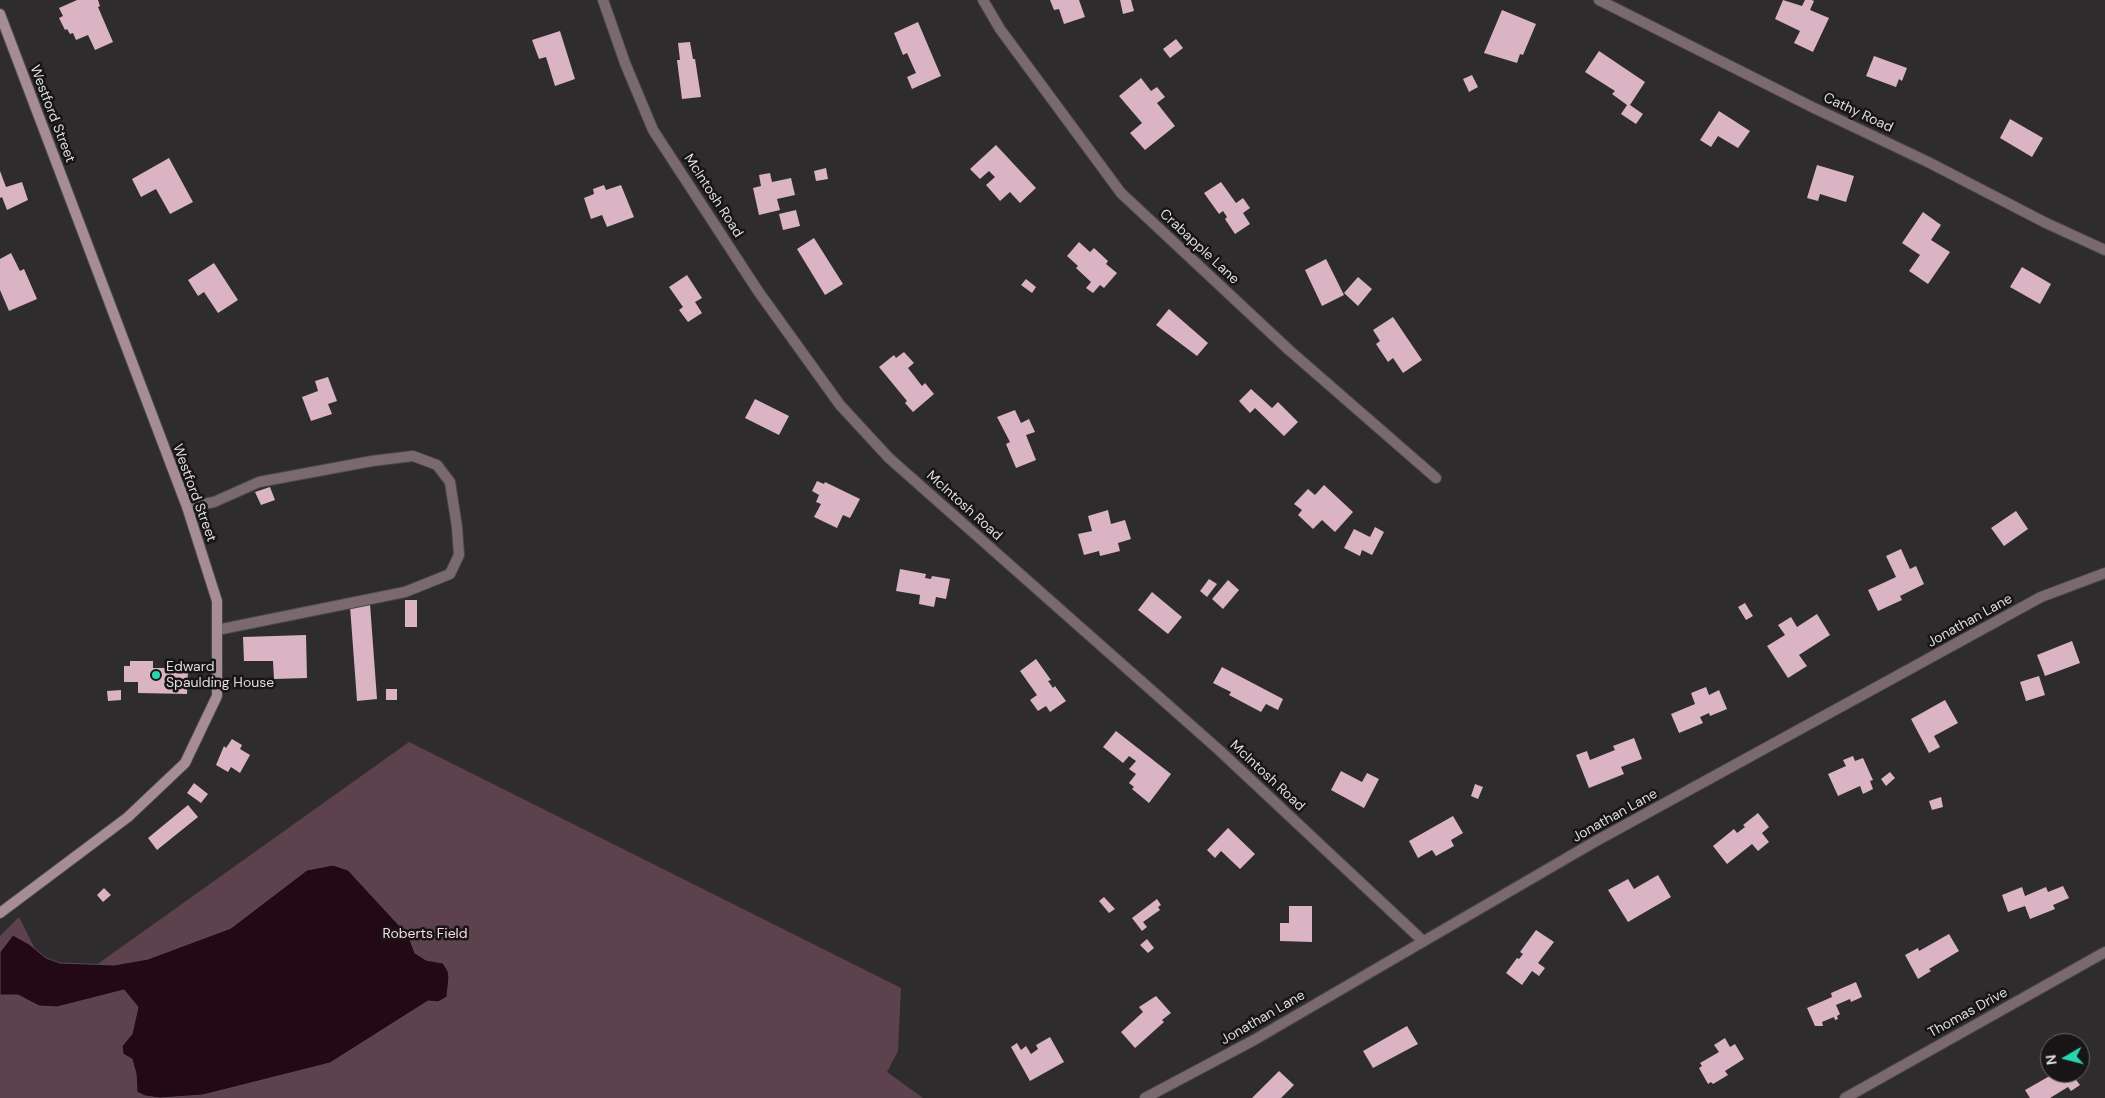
<!DOCTYPE html>
<html>
<head>
<meta charset="utf-8">
<style>
  body { margin:0 }
  #map { position:relative; width:2105px; height:1098px; overflow:hidden; background:#2f2c2e; font-family:"DM Sans",sans-serif }
  canvas { display:block }
  .north { position:absolute; left:2040px; top:1033px; width:50px; height:50px; box-sizing:border-box; background:#171516; border:1px solid #676566; border-radius:50%; rotate:262deg; font-size:14px; font-weight:700; line-height:20px; text-align:center; color:#dfddde }
  .north::after { content:''; display:block; margin:auto; width:18px; height:22px; background:#28d5ad; clip-path:polygon(50% 0,100% 100%,50% 72%,0 100%) }
</style>
</head>
<body>
<div id="map">
<canvas width="2105" height="1098"></canvas>
<div class="north">N</div>
</div>
<script>
const context = document.querySelector('canvas').getContext('2d');
context.lineJoin = 'round';
function fill(path, color) {
  context.fillStyle = color;
  context.fill(path, 'evenodd');
}
function toPath(rows) {
  const path = new Path2D();
  for (const r of rows) {
    path.moveTo(r[0], r[1]);
    for (let i = 2; i < r.length; i += 2) path.lineTo(r[i], r[i + 1]);
  }
  return path;
}
function trace(path, color, width, dash) {
  context.strokeStyle = color;
  context.lineWidth = width;
  context.lineCap = dash ? 'butt' : 'round';
  context.setLineDash(dash || []);
  context.stroke(path);
}
function write(font, color, halo, rows, align = 'center') {
  context.font = font + ' "DM Sans",sans-serif';
  context.lineWidth = 5;
  context.setLineDash([]);
  context.textBaseline = 'middle';
  context.strokeStyle = halo;
  context.fillStyle = color;
  for (const [text, x, y, turn = 0] of rows) {
    context.save();
    context.translate(x, y);
    context.rotate((+turn || 0) * Math.PI / 180);
    context.textAlign = isNaN(turn) ? turn : align;
    if (halo) context.strokeText(text, 0, 0);
    context.fillText(text, 0, 0);
    context.restore();
  }
}
fill(toPath([
  [409,742,901,988,898,1051,887,1072,923,1098,0,1098,0,936,19,917,57,993]
]), '#5d424d');
const water = toPath([
  [333,865,348,870,408,935,415,953,426,960,443,963,448,971,449,977,447,997,438,1002,428,1001,330,1063,203,1095,160,1098,145,1096,137,1092,136,1074,132,1059,123,1054,122,1046,132,1034,138,1007,124,990,57,1007,39,1006,18,995,0,995,0,952,13,935,29,944,46,958,60,963,114,965,148,959,231,928,307,870,333,865]
]);
fill(water, '#230916');
trace(water, '#5b4952', 1);
fill(toPath([
  [77,0,98,0,100,6,98,7,113,42,95,50,88,35,76,40,73,33,70,34,67,29,65,30,59,18,63,16,59,8],
  [1050,0,1079,0,1085,17,1064,24,1059,9,1054,10],
  [1120,0,1131,0,1134,11,1123,14],
  [1783,0,1802,6,1805,0,1812,0,1814,1,1810,10,1829,18,1813,52,1794,43,1800,31,1775,19],
  [1502,10,1536,24,1523,55,1520,54,1517,63,1484,53],
  [918,22,941,76,912,89,907,77,916,73,907,53,903,55,894,33],
  [560,31,575,79,555,86,546,57,539,59,532,40],
  [1176,39,1183,48,1170,58,1163,49],
  [690,42,693,59,695,59,701,97,682,99,677,60,680,60,678,43],
  [1599,51,1645,82,1630,105,1643,114,1636,124,1621,114,1627,105,1612,94,1615,91,1585,72],
  [1874,56,1907,68,1902,81,1899,79,1896,87,1866,76],
  [1472,75,1478,87,1469,92,1463,79],
  [1141,78,1151,91,1157,87,1165,97,1157,103,1175,126,1145,150,1130,133,1142,123,1119,96],
  [1719,111,1750,131,1738,148,1718,136,1711,147,1700,140],
  [2010,119,2043,138,2032,157,2000,138],
  [996,145,1036,188,1020,203,1010,192,1000,201,986,185,995,177,989,171,980,179,970,169],
  [169,158,193,202,170,214,156,189,141,197,132,179],
  [1817,165,1854,176,1846,202,1820,194,1818,201,1807,198],
  [826,168,828,179,816,181,814,171],
  [0,171,6,187,22,182,28,200,7,210,2,197,0,198],
  [770,173,772,182,791,178,795,195,777,199,780,210,759,215,753,188,761,186,759,175],
  [1221,182,1236,203,1243,198,1250,208,1243,213,1250,224,1235,234,1225,219,1227,217,1223,211,1219,214,1204,193],
  [604,185,606,190,621,185,634,217,607,227,602,215,591,219,584,198,594,194,593,189],
  [796,210,800,226,783,230,779,214],
  [1923,212,1941,225,1931,240,1950,252,1928,284,1909,271,1920,255,1902,243],
  [814,238,843,284,825,295,797,249],
  [1079,242,1090,252,1094,248,1108,261,1106,264,1117,273,1104,288,1100,285,1093,293,1086,288,1091,282,1076,268,1078,266,1067,256],
  [11,253,20,271,24,269,37,299,9,311,0,290,0,259],
  [1326,259,1344,295,1322,306,1305,270],
  [214,263,238,300,218,313,204,292,198,296,188,280],
  [2022,267,2051,284,2040,304,2010,287],
  [687,275,702,298,695,302,702,313,688,322,679,310,683,307,669,287],
  [1358,277,1372,289,1358,306,1344,293],
  [1026,279,1036,287,1032,293,1021,285],
  [1169,309,1208,343,1197,356,1156,325],
  [1393,317,1422,360,1403,373,1393,358,1388,362,1376,344,1380,341,1373,330],
  [904,352,914,363,908,368,922,386,925,383,934,394,913,412,905,403,907,401,879,367,894,355,896,358],
  [328,377,337,401,328,404,332,414,311,421,302,397,318,391,315,381],
  [1251,389,1272,408,1278,402,1298,422,1284,436,1255,408,1250,413,1239,401],
  [755,399,789,416,779,435,745,418],
  [1015,410,1021,423,1029,419,1035,432,1026,435,1036,460,1016,468,1006,444,1010,442,997,417],
  [817,481,824,484,825,482,860,499,850,518,843,515,837,528,814,517,821,504,816,502,819,495,812,491],
  [1324,485,1353,512,1335,532,1322,520,1313,529,1298,515,1302,510,1294,504,1308,489,1315,495],
  [270,487,275,500,261,505,255,492],
  [1108,510,1111,524,1125,520,1131,539,1118,543,1120,551,1100,556,1099,551,1084,555,1078,534,1092,531,1088,516],
  [2016,511,2028,529,2004,546,1991,528],
  [1375,527,1384,532,1372,555,1362,550,1360,556,1344,548,1354,529,1370,537],
  [1901,549,1910,569,1916,566,1924,584,1900,596,1902,600,1878,611,1868,590,1896,577,1886,556],
  [900,569,926,574,925,578,931,579,932,576,950,579,946,599,936,597,934,607,919,604,920,595,896,591],
  [1209,579,1217,584,1207,597,1200,591],
  [1228,580,1239,590,1223,609,1212,599],
  [1152,592,1182,617,1168,634,1138,610],
  [405,600,417,600,417,627,405,627],
  [1745,603,1753,616,1746,620,1738,607],
  [370,604,377,699,357,701,350,606],
  [1817,614,1830,635,1799,655,1807,666,1788,678,1767,646,1785,635,1778,625,1791,617,1797,627],
  [306,635,307,678,274,679,273,661,244,661,243,637],
  [2072,641,2080,663,2045,676,2037,655],
  [1036,659,1051,680,1048,681,1053,688,1055,686,1066,701,1050,712,1046,706,1038,711,1030,700,1037,695,1020,671],
  [130,661,153,661,153,668,166,668,166,664,174,664,174,669,188,669,187,694,138,693,138,682,124,682,124,666,130,666],
  [1222,667,1283,699,1278,710,1266,704,1261,712,1229,695,1231,692,1213,683],
  [2039,676,2045,695,2026,701,2020,682],
  [1706,687,1709,695,1719,690,1727,709,1710,716,1709,713,1700,717,1703,723,1679,733,1671,714,1695,704,1691,693],
  [386,689,397,689,397,700,386,700],
  [121,690,121,700,108,701,107,691],
  [1945,700,1958,723,1934,736,1940,747,1929,753,1911,719],
  [1116,731,1171,774,1149,803,1132,789,1134,787,1129,783,1136,774,1129,769,1136,761,1129,756,1123,763,1103,747],
  [1634,738,1642,759,1621,767,1624,774,1589,788,1576,755,1587,751,1590,760,1615,750,1613,746],
  [232,739,242,745,240,749,250,755,240,773,231,767,228,772,216,765,224,746,226,748],
  [1853,756,1855,761,1863,758,1873,780,1870,781,1873,789,1863,794,1860,786,1838,796,1828,774,1846,766,1843,760],
  [1341,771,1362,782,1367,773,1379,779,1364,808,1331,790],
  [1890,772,1895,778,1886,786,1881,779],
  [194,783,208,794,201,803,187,793],
  [1475,784,1483,787,1478,799,1471,796],
  [1941,797,1943,807,1932,810,1929,801],
  [188,805,198,817,157,850,148,838],
  [1758,813,1769,827,1762,833,1769,842,1758,851,1752,844,1727,864,1713,846,1734,829,1737,833,1745,827,1743,825],
  [1453,816,1463,833,1451,840,1454,846,1436,856,1432,850,1418,858,1409,841],
  [1228,828,1255,854,1240,869,1221,851,1215,858,1207,850],
  [1658,875,1671,897,1628,922,1608,890,1628,879,1634,889],
  [2063,886,2069,898,2053,905,2055,909,2030,919,2025,906,2008,912,2002,895,2022,887,2025,896,2046,887,2048,892],
  [104,888,111,895,103,902,97,895],
  [1104,897,1115,909,1109,913,1099,901],
  [1157,899,1161,905,1158,907,1160,910,1143,922,1147,927,1142,931,1132,918],
  [1289,906,1312,906,1312,942,1280,941,1280,923,1289,923],
  [1536,930,1554,942,1538,963,1545,968,1539,976,1532,971,1522,985,1506,973,1517,958,1519,959,1523,954,1520,952],
  [1949,934,1959,951,1929,969,1931,971,1918,979,1905,955,1918,948,1919,951],
  [1147,939,1154,948,1148,953,1140,945],
  [1856,982,1862,997,1851,1002,1850,999,1836,1005,1840,1014,1837,1016,1838,1019,1835,1020,1834,1017,1822,1022,1823,1026,1815,1026,1807,1008,1832,997,1831,993],
  [1156,996,1171,1013,1162,1020,1164,1022,1135,1048,1121,1032,1143,1012,1139,1007],
  [1407,1026,1418,1044,1373,1068,1363,1051],
  [1050,1037,1064,1062,1030,1081,1011,1047,1017,1043,1021,1050,1026,1046,1031,1054,1038,1049,1036,1045],
  [1725,1038,1730,1047,1735,1044,1744,1059,1725,1071,1728,1075,1713,1084,1711,1082,1708,1084,1699,1068,1702,1066,1700,1063,1719,1052,1714,1045],
  [1279,1071,1294,1085,1281,1098,1252,1098],
  [2055,1073,2071,1073,2080,1085,2071,1091,2068,1087,2050,1098,2030,1098,2025,1090]
]), '#dab4c3');
const street = toPath([
  [603,0,625,63,653,130,758,291,840,405,889,458,1219,750,1423,941],
  [983,0,1000,29,1121,193,1289,350,1436,478],
  [1599,0,1812,107,1928,162,2046,223,2105,250],
  [187,507,214,502,259,482,372,461,413,456,437,465,450,482,457,527,459,555,450,574,405,592,217,630],
  [1145,1098,1254,1040,1596,841,2041,597,2105,573],
  [1845,1098,2105,952]
]);
const secondary = toPath([
  [0,14,187,507,217,601,217,696,185,763,128,817,0,913]
]);
trace(street, '#4b484a', 12);
trace(secondary, '#4b484a', 12);
trace(street, '#7a6a70', 10);
trace(secondary, '#a58c96', 10);
for (const [x, y, r, color] of [
  [156,675,5,"#28d5ad"]
]) {
  const dot = new Path2D();
  dot.arc(x, y, r, 0, 2 * Math.PI);
  context.fillStyle = color;
  context.fill(dot);
  trace(dot, '#171516', 2);
}
write('14px', '#dfddde', '#171516', [
  ["Cathy Road",1858,113,25],
  ["Westford Street",52,114,69],
  ["McIntosh Road",713,196,57],
  ["Crabapple Lane",1199,247,43],
  ["Westford Street",194,493,70],
  ["McIntosh Road",964,506,42],
  ["Jonathan Lane",1970,621,-29],
  ["McIntosh Road",1267,776,43],
  ["Jonathan Lane",1615,816,-29],
  ["Thomas Drive",1968,1013,-29],
  ["Jonathan Lane",1263,1018,-30]
]);
write('14px', '#dfddde', '#171516', [
  ["Edward",166,667],
  ["Spaulding House",166,683]
], 'left');
write('14px', '#fdd7e6', '#171516', [
  ["Roberts Field",425,934]
]);
</script>
</body>
</html>
